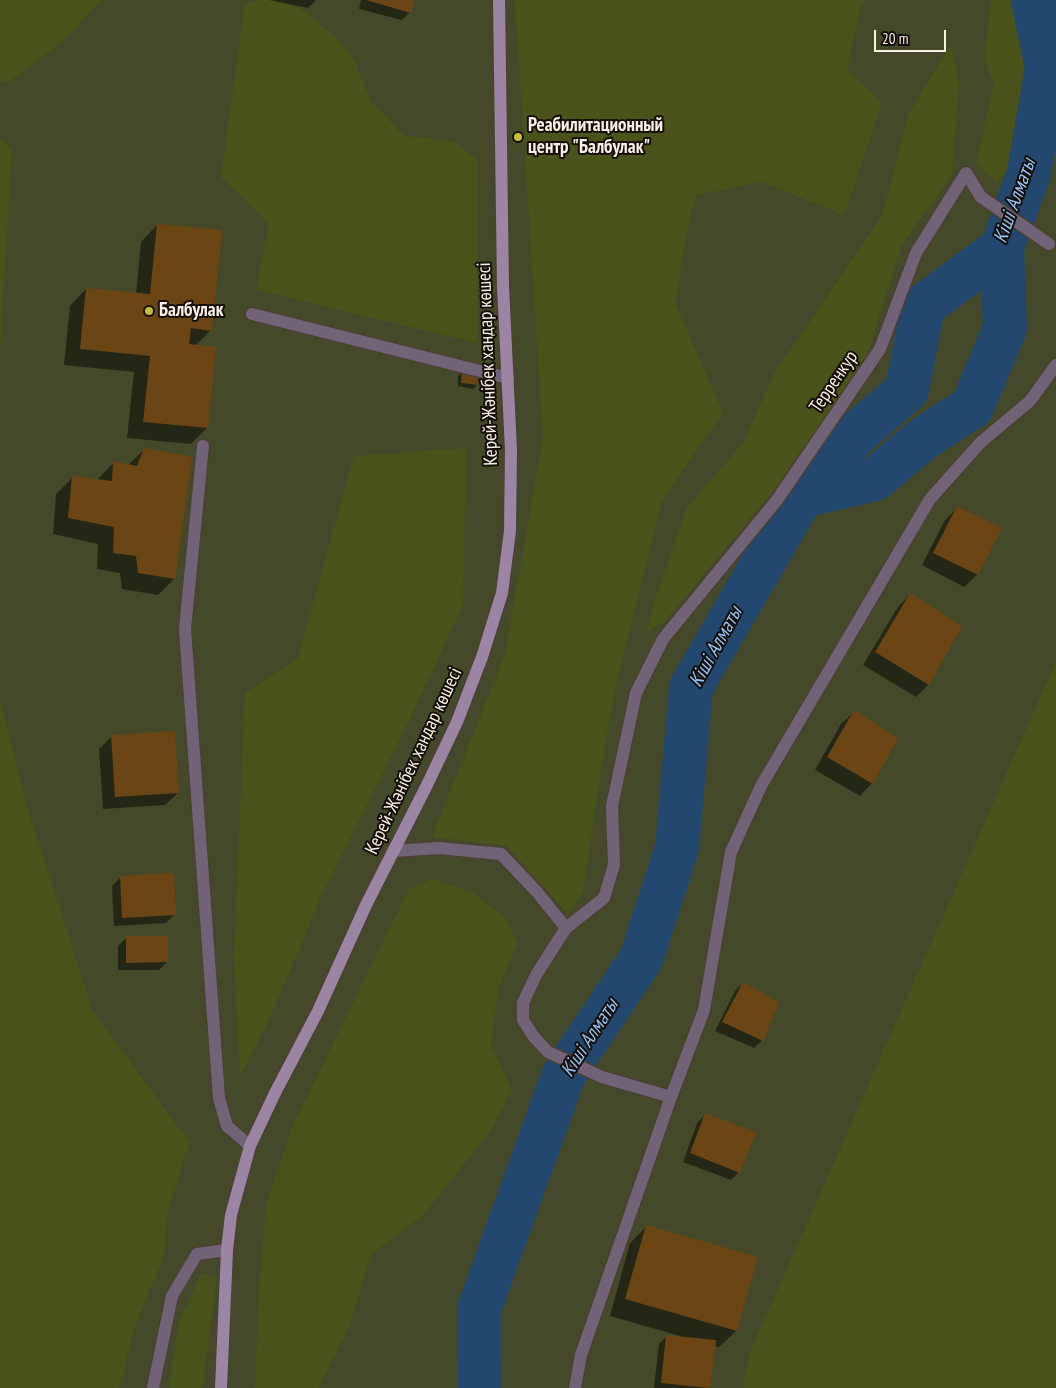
<!DOCTYPE html>
<meta charset="utf-8">
<style>
body{margin:0}
#map{position:relative;width:1056px;height:1388px;overflow:hidden;background:#312415;font-family:"PT Sans Narrow",sans-serif}
canvas{display:block}
.scale{position:absolute;left:874px;top:30px;width:72px;height:22px;box-sizing:border-box;border:2px solid #f8efe5;border-top:0;padding-left:6px;font-size:15px;line-height:18px;white-space:nowrap;color:#f8efe5;-webkit-text-stroke:4px #140e08;paint-order:stroke}
</style>
<div id="map">
<canvas width="1056" height="1388"></canvas>
<div class="scale">20 m</div>
</div>
<script>
const ctx = document.querySelector('canvas').getContext('2d');
ctx.lineJoin = 'round';
function paint(path, color) {
  ctx.fillStyle = color;
  ctx.fill(path, 'evenodd');
}
function toPath(rows) {
  const path = new Path2D();
  for (const r of rows) {
    path.moveTo(r[0], r[1]);
    for (let i = 2; i < r.length; i += 2) path.lineTo(r[i], r[i + 1]);
  }
  return path;
}
function trace(path, color, width, dash) {
  ctx.strokeStyle = color;
  ctx.lineWidth = width;
  ctx.lineCap = dash ? 'butt' : 'round';
  ctx.setLineDash(dash || []);
  ctx.stroke(path);
}
function label(font, color, halo, rows, align = 'center') {
  ctx.font = font + ' "PT Sans Narrow",sans-serif';
  ctx.lineWidth = 4;
  ctx.setLineDash([]);
  ctx.textBaseline = 'middle';
  ctx.strokeStyle = halo;
  ctx.fillStyle = color;
  for (const [text, x, y, turn = 0] of rows) {
    ctx.save();
    ctx.translate(x, y);
    ctx.rotate((+turn || 0) * Math.PI / 180);
    ctx.textAlign = isNaN(turn) ? turn : align;
    if (halo) ctx.strokeText(text, 0, 0);
    ctx.fillText(text, 0, 0);
    ctx.restore();
  }
}
const green = toPath([
 [0,0,1056,0,1056,1388,0,1388]
]);
const forest = toPath([
 [0,0,101,0,64,40,7,83,0,80],
 [261,0,272,0,301,9,335,36,354,61,371,101,404,136,456,142,477,160,477,343,256,290,269,223,221,177,245,4],
 [515,0,864,0,861,5,847,70,882,103,844,215,762,182,696,195,688,225,675,303,723,413,662,500,616,684,605,744,583,891,568,914,507,846,432,837,505,655,543,438],
 [991,0,1015,0,1034,69,1017,161,997,182,976,164,994,84,984,59],
 [951,44,959,84,952,175,901,246,867,356,773,491,664,622,647,632,653,606,687,508,743,443,774,374,882,216,908,115],
 [0,140,12,148,0,352],
 [466,448,463,605,405,729,319,901,270,1018,240,1076,234,956,245,693,298,658,354,456],
 [1056,662,1056,1388,743,1388,750,1352],
 [0,699,27,806,92,1010,189,1142,166,1218,165,1252,135,1326,119,1388,0,1388],
 [433,879,473,893,503,916,518,943,498,988,491,1046,512,1090,491,1130,424,1214,371,1254,350,1325,319,1388,255,1388,258,1307,266,1205,294,1123,409,889],
 [201,1274,217,1277,202,1388,169,1388,179,1322]
]);
const shadow = toPath([
 [269,0,316,0,308,8],
 [361,0,413,0,410,12,402,20,359,9],
 [157,225,211,330,195,346,207,428,191,444,127,438,134,372,64,365,70,306,86,289,136,294,141,242],
 [462,372,476,375,477,385,473,389,458,386,458,376],
 [145,449,190,458,174,579,158,595,122,589,120,573,97,569,98,544,53,534,56,494,73,477,97,480,114,462,128,465],
 [958,507,1000,529,977,575,964,587,922,565,945,520],
 [910,594,928,685,916,697,863,665,898,607],
 [854,712,872,783,860,796,815,770,841,724],
 [112,736,178,793,165,805,103,809,99,749],
 [120,878,175,914,166,923,114,926,112,886],
 [126,938,167,962,159,970,118,970,118,946],
 [743,983,762,1040,754,1048,715,1031,735,991],
 [706,1114,739,1172,731,1180,683,1162,697,1123],
 [647,1226,756,1258,736,1331,719,1347,714,1346,709,1388,654,1388,659,1344,667,1336,680,1337,680,1336,610,1316,630,1243]
]);
const river = toPath([
 [802,496,875,479,924,438,972,407,1005,328,1002,248],
 [480,1388,479,1309,564,1074,641,959,677,848,691,687,802,496,855,435,907,390,923,306,1002,248,1029,173,1047,68,1033,0]
]);
const building = toPath([
 [366,0,414,0,411,13],
 [157,224,222,230,212,331,191,328,189,344,216,347,208,428,143,422,150,356,80,349,86,288,150,294],
 [462,371,478,374,478,385,461,383],
 [144,448,192,457,175,579,138,573,136,556,113,553,114,527,68,518,72,476,112,481,113,461,137,466],
 [957,506,1002,528,978,575,933,553],
 [910,593,962,626,929,685,875,652],
 [854,710,898,738,873,784,827,757],
 [175,731,179,793,115,797,111,735],
 [174,873,176,915,122,918,120,876],
 [126,936,168,936,168,962,126,963],
 [743,982,779,1002,763,1041,722,1022],
 [705,1113,756,1132,740,1173,690,1153],
 [646,1225,758,1257,737,1331,625,1299],
 [666,1335,716,1340,710,1388,661,1383]
]);
const service = toPath([
 [252,314,508,378],
 [203,446,185,629,219,1098,227,1126,250,1146],
 [393,851,439,848,501,854,537,892,566,928],
 [671,1097,602,1077,548,1052,534,1037,523,1020,523,1003,536,975,566,928,604,898,614,865,612,806,636,693,663,639,777,500,880,349,916,253,966,173,981,197],
 [575,1388,581,1355,671,1097,704,1010,731,852,761,786,930,499,981,442,1030,401,1056,365]
]);
const minor = toPath([
 [981,197,1049,244],
 [153,1388,172,1296,197,1254,227,1250]
]);
const secondary = toPath([
 [221,1388,227,1250,231,1215,250,1146,275,1093,318,1011,366,905,427,785,457,722,482,657,502,593,510,531,511,450,503,286,499,0]
]);
const markers = [
 [518,137,5,"#c5bc3d"],
 [149,311,5,"#c5bc3d"]
];
const poiNames = [
 ["Реабилитационный",528,126],
 ["центр \"Балбулак\"",528,148],
 ["Балбулак",159,311]
];
const streetNames = [
 ["Керей-Жәнібек хандар көшесі",488,364,-92],
 ["Терренкур",834,382,-56],
 ["Керей-Жәнібек хандар көшесі",414,761,-65]
];
const waterNames = [
 ["Кіші Алматы",1015,201,-70],
 ["Кіші Алматы",716,647,-61],
 ["Кіші Алматы",590,1038,-57]
];
paint(green, '#444a29');
paint(forest, '#4a5319');
paint(shadow, '#0007');
trace(river, '#224870', 44);
paint(building, '#6b4614');
trace(service, '#4d4032', 15);
trace(minor, '#4d4032', 15);
trace(secondary, '#4d4032', 15);
trace(service, '#716377', 12);
trace(minor, '#716377', 12);
trace(secondary, '#9c84a5', 12);
for (const [x, y, r, color] of markers) {
  const dot = new Path2D();
  dot.arc(x, y, r, 0, 2 * Math.PI);
  ctx.fillStyle = color;
  ctx.fill(dot);
  trace(dot, '#140e08', 2);
}
label('bold 19px', '#f8efe5', '#140e08', poiNames, 'left');
label('19px', '#f8efe5', '#140e08', streetNames);
label('italic 20px', '#95c4f7', '#140e08', waterNames);
</script>
